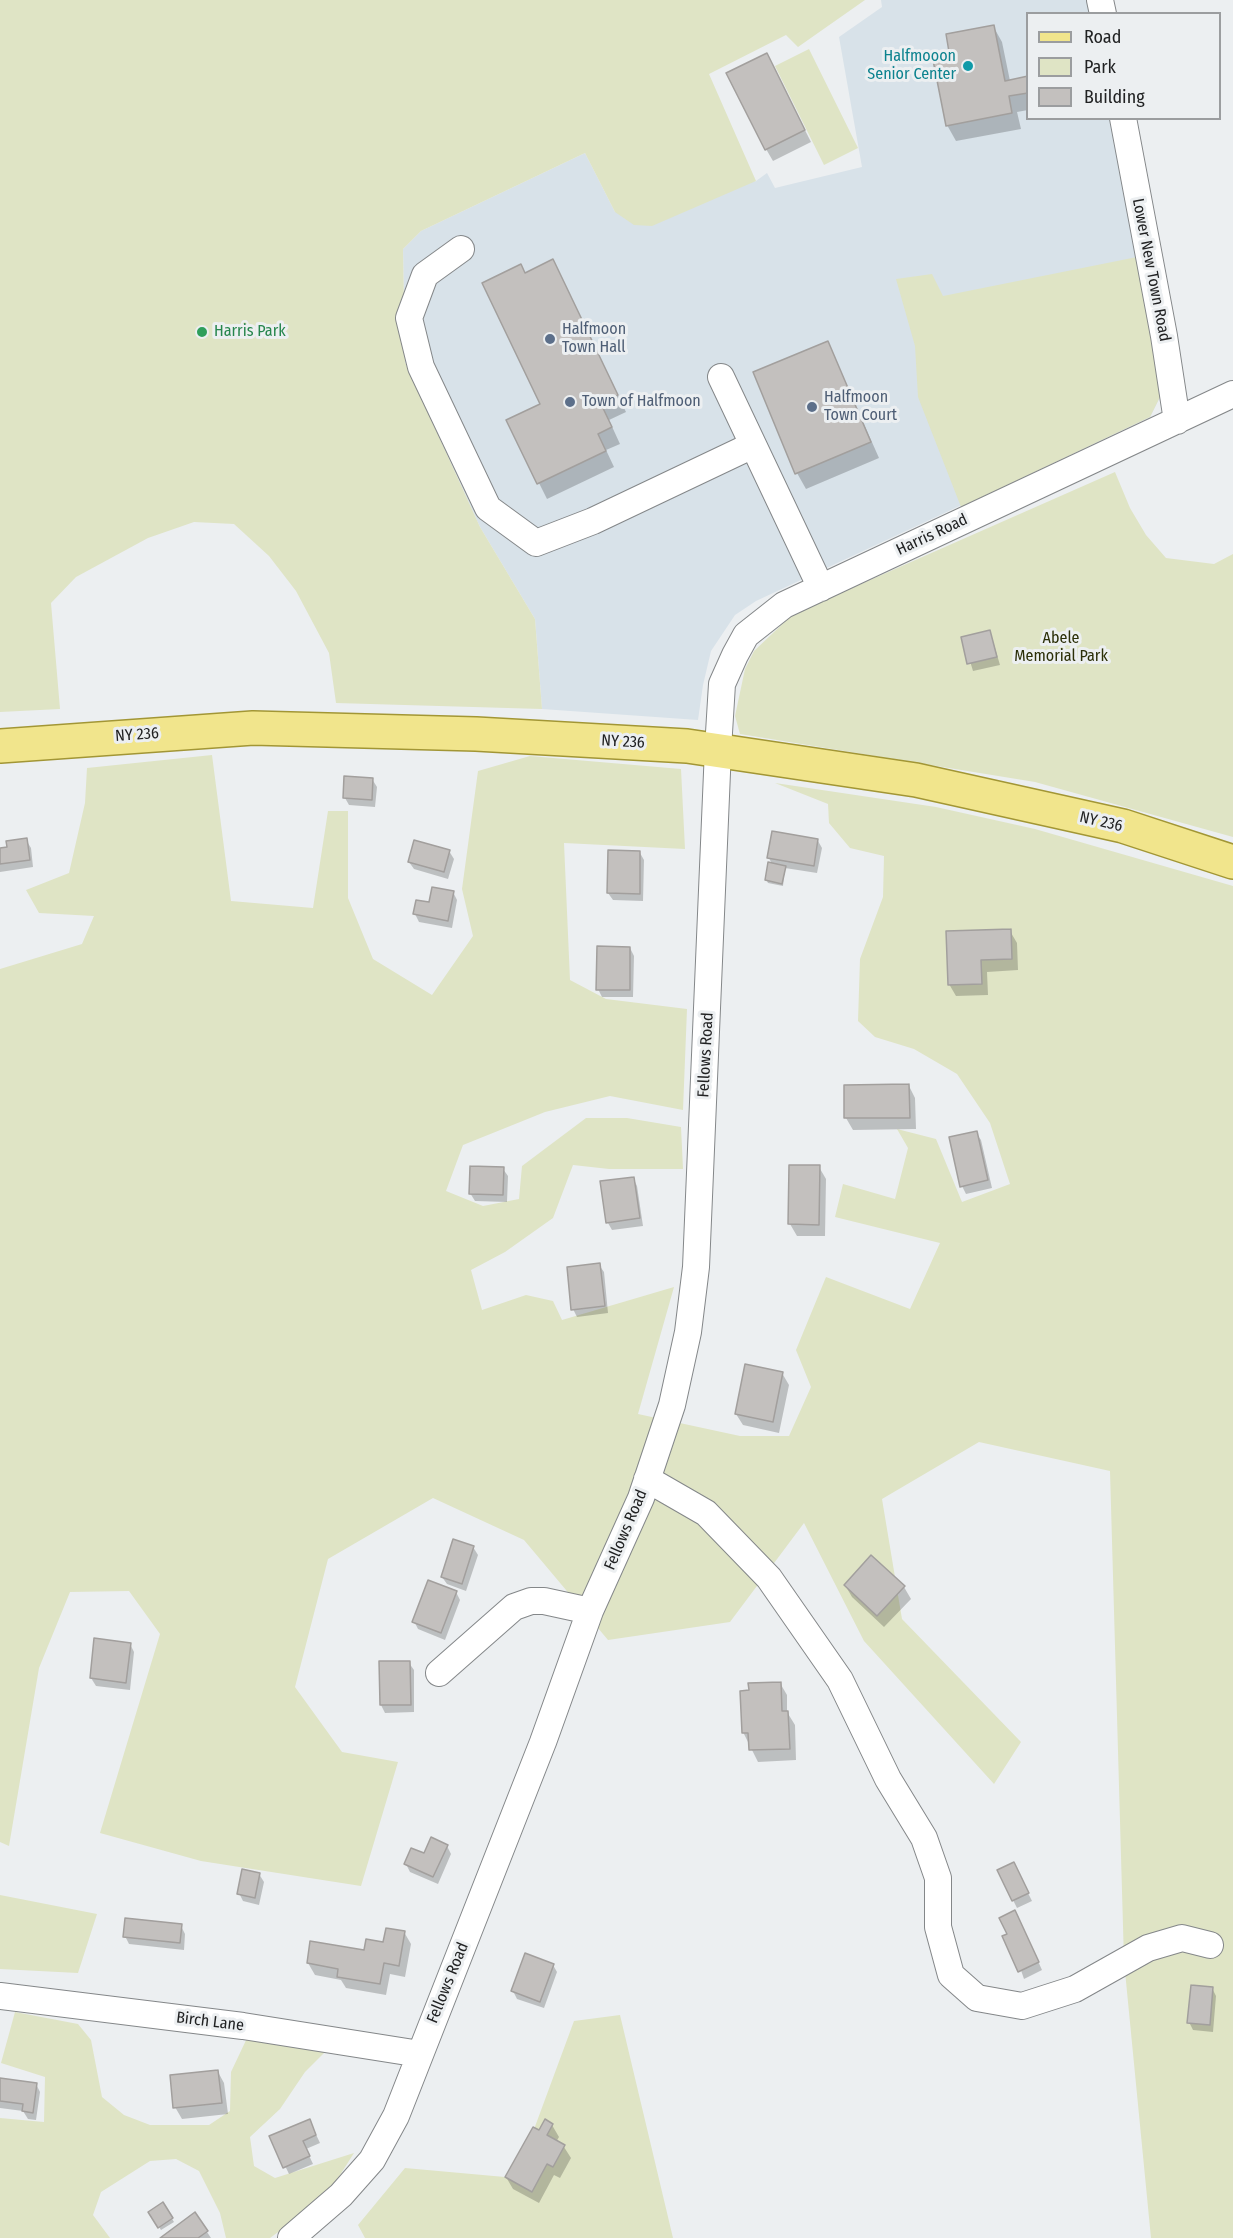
<!DOCTYPE html>
<style>
body{margin:0}
#map{position:relative;width:1233px;height:2238px;overflow:hidden;background:#eceff1;font-family:"Fira Sans Condensed",sans-serif}
canvas{display:block}
.legend{position:absolute;left:1026px;top:12px;width:195px;height:108px;box-sizing:border-box;background:#eceff1;border:2px solid #9b9d9f;margin:0;padding:8px 10px;list-style:none;font-size:18px;color:#212223}
.legend li{display:flex;align-items:center;gap:12px;height:30px}
.legend b{width:30px;border:2px solid #9b9d9f}
</style>
<div id="map">
<canvas width="1233" height="2238"></canvas>
<ul class="legend">
<li><b style="height:8px;background:#f1e58c"></b>Road</li>
<li><b style="height:16px;background:#dfe4c5"></b>Park</li>
<li><b style="height:16px;background:#c3c0be"></b>Building</li>
</ul>
</div>
<script>
const ctx = document.querySelector('canvas').getContext('2d');
ctx.lineJoin = 'round';
function paint(path, color) {
  ctx.fillStyle = color;
  ctx.fill(path, 'evenodd');
}
function toPath(rows) {
  const path = new Path2D();
  for (const r of rows) {
    path.moveTo(r[0], r[1]);
    for (let i = 2; i < r.length; i += 2) path.lineTo(r[i], r[i + 1]);
  }
  return path;
}
function trace(path, color, width, dash) {
  ctx.strokeStyle = color;
  ctx.lineWidth = width;
  ctx.lineCap = dash ? 'butt' : 'round';
  ctx.setLineDash(dash || []);
  ctx.stroke(path);
}
function label(font, color, halo, rows, align = 'center') {
  ctx.font = font + ' "Fira Sans Condensed",sans-serif';
  ctx.lineWidth = 6;
  ctx.setLineDash([]);
  ctx.textBaseline = 'middle';
  ctx.strokeStyle = halo;
  ctx.fillStyle = color;
  for (const [text, x, y, turn = 0] of rows) {
    ctx.save();
    ctx.translate(x, y);
    ctx.rotate((+turn || 0) * Math.PI / 180);
    ctx.textAlign = isNaN(turn) ? turn : align;
    if (halo) ctx.strokeText(text, 0, 0);
    ctx.fillText(text, 0, 0);
    ctx.restore();
  }
}
const built = toPath([
 [881,0,1088,0,1090,13,1028,14,1028,118,1111,119,1159,369,1160,397,1150,417,756,601,735,615,711,651,703,685,698,720,542,709,535,619,480,527,405,362,403,249,421,231,585,153,615,212,756,181,767,173,775,188,862,167,839,37,882,7]
]);
const green = toPath([
 [0,0,865,0,798,47,786,35,709,74,756,181,652,226,634,225,615,212,585,153,421,231,403,249,405,362,480,527,535,619,542,709,336,703,329,653,296,591,269,556,234,524,194,522,148,538,76,577,51,603,60,709,0,712],
 [809,49,858,148,824,165,775,66],
 [1137,257,1159,369,1160,397,1150,417,961,507,918,397,915,346,896,279,932,274,943,296],
 [1115,472,1130,508,1146,535,1166,558,1214,564,1233,554,1233,837,1035,782,740,734,735,716,745,669,754,651,793,614],
 [212,755,231,901,313,908,328,811,348,811,348,898,373,959,432,995,473,936,462,889,478,771,530,756,681,769,685,849,564,843,570,980,606,999,687,1009,683,1110,610,1096,545,1112,463,1145,446,1191,483,1206,519,1199,522,1166,586,1118,627,1118,681,1127,683,1169,609,1169,573,1165,553,1218,505,1252,471,1270,482,1310,526,1295,553,1301,562,1320,674,1287,638,1414,740,1436,789,1436,811,1387,796,1350,826,1277,910,1309,940,1243,835,1217,843,1184,895,1199,908,1148,897,1129,936,1139,962,1202,1010,1184,990,1123,957,1074,914,1049,875,1037,858,1021,860,959,883,897,884,856,850,848,829,823,828,804,775,783,936,807,1035,829,1233,886,1233,2238,1151,2238,1124,1961,1110,1471,979,1442,882,1499,902,1619,1021,1742,994,1784,864,1641,804,1523,730,1622,608,1640,524,1540,433,1498,328,1559,295,1687,342,1752,398,1762,361,1886,201,1861,100,1833,160,1634,129,1591,70,1592,39,1668,9,1846,0,1842,0,969,82,944,94,916,39,913,26,890,69,873,85,803,87,768],
 [0,1895,97,1914,78,1973,0,1969],
 [15,2012,78,2024,91,2040,102,2097,124,2115,150,2125,209,2125,230,2111,231,2072,248,2036,328,2049,305,2072,280,2109,250,2137,254,2166,275,2178,354,2153,326,2197,270,2238,226,2238,220,2213,199,2171,176,2159,150,2161,101,2192,93,2215,110,2238,0,2238,0,2118,44,2122,45,2077,1,2063],
 [620,2015,673,2238,365,2238,358,2225,405,2168,516,2178,574,2021]
]);
const shadow = toPath([
 [993,26,1002,42,1010,81,1028,78,1028,110,1017,112,1021,129,956,141,947,125,951,53],
 [773,67,811,142,773,161,766,149],
 [553,261,626,412,609,420,620,444,606,450,614,467,547,499,508,421,542,405],
 [828,343,879,458,806,489,797,473],
 [990,631,1000,665,973,671,963,638],
 [372,779,377,787,375,807,349,805,345,798],
 [26,840,31,848,33,867,0,872,0,849],
 [818,841,822,848,817,873,785,868,783,886,768,883,766,879,772,864,769,858],
 [449,851,454,859,448,879,414,869,409,862],
 [640,853,644,860,643,901,613,900,608,893],
 [453,892,457,900,452,928,419,922,415,914],
 [1010,931,1017,943,1018,970,987,972,988,995,956,996,949,984],
 [630,948,634,956,633,997,602,997,598,989],
 [909,1086,915,1098,916,1129,853,1130,846,1118],
 [976,1133,981,1140,992,1188,966,1194,962,1186],
 [819,1167,826,1179,825,1236,797,1236,790,1224],
 [503,1169,508,1176,507,1202,475,1201,470,1193],
 [633,1178,637,1186,643,1226,612,1230,608,1223],
 [599,1265,604,1272,608,1313,577,1317,573,1309],
 [782,1373,789,1385,779,1433,743,1425,736,1414],
 [473,1547,478,1555,466,1591,447,1584,442,1577],
 [845,1585,904,1587,911,1599,884,1627,852,1597],
 [456,1592,460,1600,445,1640,418,1629,414,1621],
 [95,1640,130,1644,134,1652,130,1690,96,1686,91,1678],
 [381,1663,409,1663,414,1670,414,1712,385,1713,381,1705],
 [780,1683,787,1695,787,1712,795,1725,796,1760,758,1762,743,1732,750,1692],
 [447,1846,451,1854,438,1884,410,1872,406,1864],
 [1017,1871,1032,1901,1017,1908,1013,1900],
 [259,1874,264,1882,259,1905,243,1901,239,1893],
 [1019,1919,1042,1970,1024,1979,1009,1935],
 [181,1926,185,1934,184,1950,129,1944,125,1936],
 [404,1932,411,1944,405,1977,390,1974,386,1995,346,1988,341,1980,315,1975,308,1963,365,1952],
 [553,1965,557,1972,544,2008,517,1999,513,1991],
 [1212,1988,1216,1996,1213,2032,1193,2030,1189,2022],
 [218,2072,224,2083,228,2114,182,2119,175,2107],
 [0,2080,36,2084,40,2092,36,2120,28,2119,23,2111,0,2108],
 [552,2125,559,2137,556,2142,564,2147,571,2158,560,2178,554,2175,539,2203,513,2189,506,2177,539,2132],
 [313,2128,320,2143,306,2149,313,2164,289,2174,271,2137],
 [163,2204,174,2222,161,2230,150,2212],
 [207,2232,211,2238,161,2238]
]);
const building = toPath([
 [994,25,1005,81,1028,76,1028,93,1009,96,1012,113,946,126,932,55,949,52,946,34,994,25],
 [767,53,805,130,765,150,726,73,767,53],
 [553,259,618,395,601,404,612,427,598,434,606,451,537,484,506,420,540,404,482,283,521,264,525,273,553,259],
 [828,341,871,442,795,474,753,372,828,341],
 [990,630,997,657,967,664,961,637,990,630],
 [344,776,373,778,372,800,343,798,344,776],
 [772,831,818,839,814,866,767,858,772,831],
 [27,838,30,860,0,864,0,848,7,847,6,841,27,838],
 [414,840,450,850,444,872,408,862,414,840],
 [608,850,640,851,640,894,607,893,608,850],
 [768,862,786,866,782,884,765,880,768,862],
 [432,887,454,891,448,921,413,914,416,900,429,902,432,887],
 [1011,929,1012,959,981,960,982,984,948,985,946,931,1011,929],
 [597,946,630,947,630,990,596,990,597,946],
 [909,1084,910,1118,844,1118,844,1085,909,1084],
 [977,1131,988,1180,960,1187,949,1137,977,1131],
 [789,1165,820,1165,819,1225,788,1224,789,1165],
 [470,1166,504,1167,503,1195,469,1194,470,1166],
 [634,1177,640,1218,606,1223,600,1181,634,1177],
 [600,1263,605,1306,571,1310,567,1267,600,1263],
 [745,1364,783,1372,773,1422,735,1414,745,1364],
 [453,1539,474,1546,462,1584,441,1577,453,1539],
 [871,1555,905,1586,877,1616,844,1585,871,1555],
 [428,1580,457,1591,441,1633,412,1622,428,1580],
 [94,1638,131,1643,126,1683,90,1678,94,1638],
 [379,1661,410,1661,411,1705,380,1705,379,1661],
 [781,1682,782,1711,788,1711,790,1749,749,1750,748,1733,742,1733,740,1691,749,1690,748,1683,781,1682],
 [431,1837,448,1845,433,1877,404,1864,411,1848,424,1853,431,1837],
 [1014,1862,1029,1893,1012,1901,997,1870,1014,1862],
 [242,1869,260,1873,255,1898,237,1894,242,1869],
 [1015,1910,1039,1962,1018,1972,1002,1936,1007,1934,999,1918,1015,1910],
 [125,1918,182,1924,180,1943,123,1937,125,1918],
 [386,1928,405,1931,399,1966,384,1963,380,1984,337,1977,338,1969,307,1963,310,1941,364,1950,366,1939,383,1942,386,1928],
 [525,1953,554,1964,540,2002,511,1991,525,1953],
 [1191,1985,1213,1987,1210,2025,1187,2023,1191,1985],
 [218,2070,222,2103,173,2108,170,2075,218,2070],
 [0,2078,37,2083,33,2113,22,2111,23,2104,0,2101,0,2078],
 [310,2119,316,2135,303,2141,310,2156,283,2168,269,2136,310,2119],
 [545,2119,553,2124,547,2135,565,2145,553,2167,547,2164,532,2192,505,2177,533,2127,539,2130,545,2119],
 [163,2202,173,2218,158,2228,148,2212,163,2202],
 [195,2212,208,2231,198,2238,160,2238,195,2212]
]);
const minor = toPath([
 [1100,0,1103,14],
 [1123,118,1164,336,1177,421],
 [461,249,425,275,409,318,421,367,488,508,536,543,593,521,753,445],
 [721,377,821,588],
 [647,1479,706,1513,769,1578,840,1680,888,1779,924,1838,938,1878,938,1927,951,1975,977,1998,1022,2006,1075,1989,1148,1948,1182,1938,1210,1945],
 [439,1673,514,1607,531,1601,544,1601,590,1611],
 [0,1996,243,2026,420,2054],
 [291,2238,341,2195,372,2160,396,2116,543,1742,590,1611,641,1498,672,1405,688,1332,696,1267,718,749,722,684,735,655,746,635,784,605,1233,394]
]);
const major = toPath([
 [0,746,253,728,476,734,687,746,916,780,1123,826,1233,862]
]);
const markers = [
 [968,66,6,"#0f9aa8"],
 [202,332,6,"#2e9e5b"],
 [550,339,6,"#5c6f8a"],
 [570,402,6,"#5c6f8a"],
 [812,407,6,"#5c6f8a"]
];
const cultureNames = [
 ["Halfmooon",956,57],
 ["Senior Center",956,75]
];
const streetNames = [
 ["Lower New Town Road",1151,270,79],
 ["Harris Road",932,535,-25],
 ["NY 236",137,735,-4],
 ["NY 236",623,742,3],
 ["NY 236",1101,822,13],
 ["Fellows Road",706,1055,-87],
 ["Fellows Road",626,1530,-67],
 ["Fellows Road",448,1983,-68],
 ["Birch Lane",210,2022,7]
];
const serviceNames = [
 ["Halfmoon",562,330],
 ["Town Hall",562,348],
 ["Halfmoon",824,398],
 ["Town Court",824,416],
 ["Town of Halfmoon",582,402]
];
const leisureNames = [
 ["Harris Park",214,332]
];
const parkNames = [
 ["Abele",1061,639],
 ["Memorial Park",1061,657]
];
paint(built, '#d8e2e9');
paint(green, '#dfe4c5');
paint(shadow, '#0003');
paint(building, '#c3c0be');
trace(building, '#a29f9d', 1.5);
trace(minor, '#848789', 28);
trace(major, '#a29635', 36);
trace(minor, '#fff', 26);
trace(major, '#f1e58c', 33);
for (const [x, y, r, color] of markers) {
  const dot = new Path2D();
  dot.arc(x, y, r, 0, 2 * Math.PI);
  ctx.fillStyle = color;
  ctx.fill(dot);
  trace(dot, '#eceff1', 2);
}
label('16px', '#0d838f', '#eceff1', cultureNames, 'right');
label('16px', '#212223', '#eceff1', streetNames);
label('16px', '#4e5e75', '#eceff1', serviceNames, 'left');
label('16px', '#27864d', '#eceff1', leisureNames, 'left');
label('16px', '#2b2f08', '#eceff1', parkNames);
</script>
